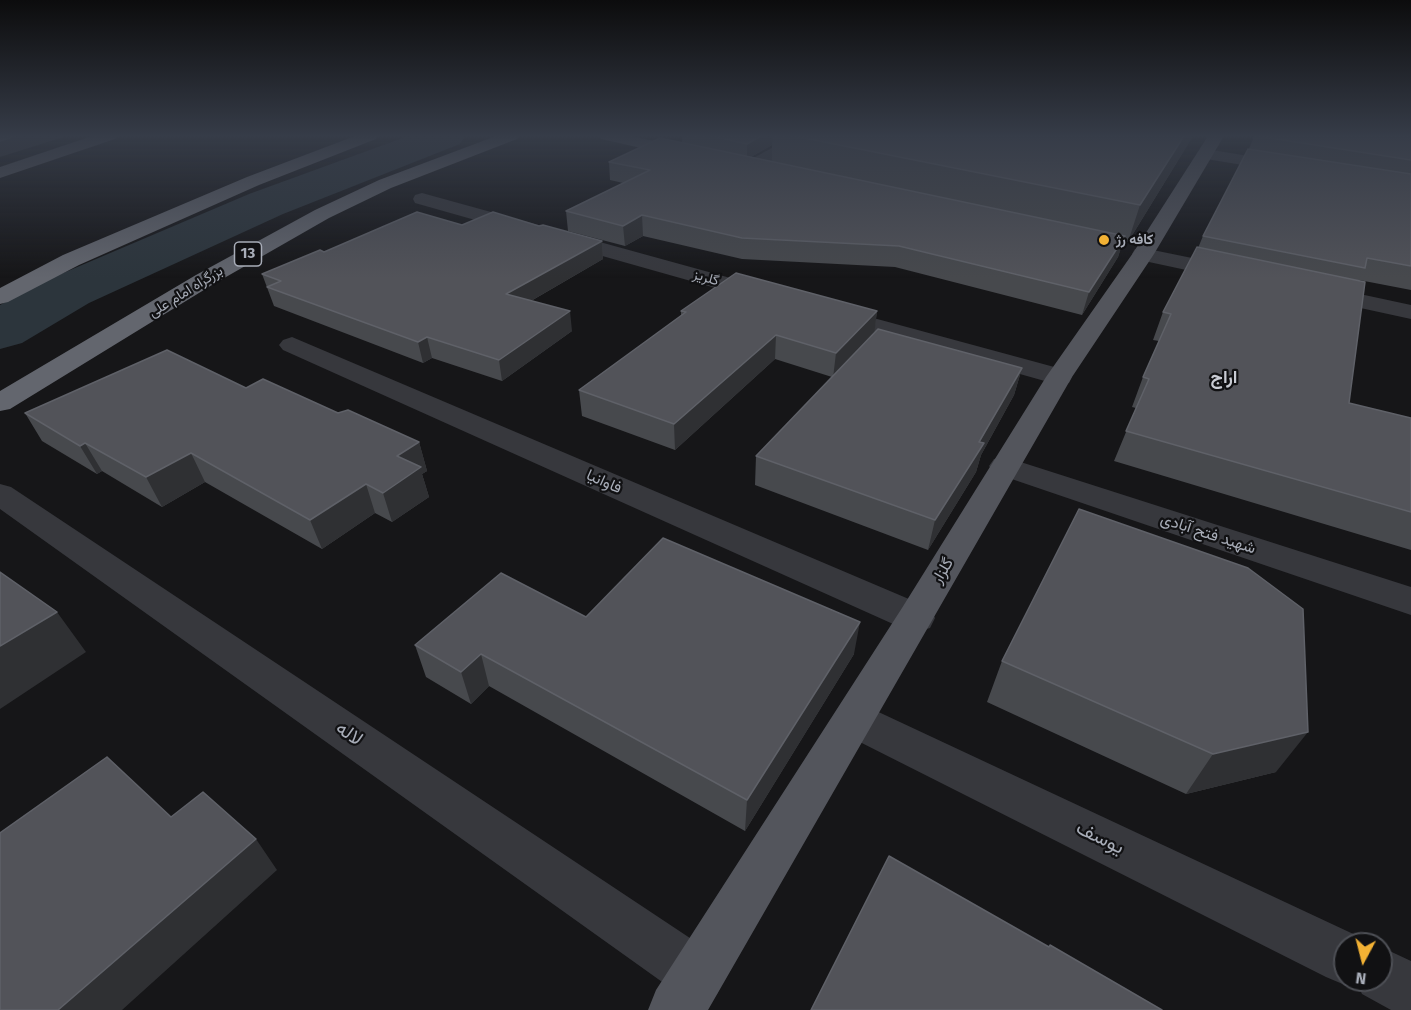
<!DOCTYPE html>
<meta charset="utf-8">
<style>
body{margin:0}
#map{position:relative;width:1411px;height:1010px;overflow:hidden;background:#161618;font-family:"Fira Sans",sans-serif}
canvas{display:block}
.north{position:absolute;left:1333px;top:932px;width:60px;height:60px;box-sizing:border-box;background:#111113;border:2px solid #4d4f55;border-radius:50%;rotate:187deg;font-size:16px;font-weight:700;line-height:24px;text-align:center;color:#a8adb8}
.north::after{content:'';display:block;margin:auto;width:21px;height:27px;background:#f2b134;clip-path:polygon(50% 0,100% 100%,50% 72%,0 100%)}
</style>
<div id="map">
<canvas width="1411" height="1010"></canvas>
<div class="north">N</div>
</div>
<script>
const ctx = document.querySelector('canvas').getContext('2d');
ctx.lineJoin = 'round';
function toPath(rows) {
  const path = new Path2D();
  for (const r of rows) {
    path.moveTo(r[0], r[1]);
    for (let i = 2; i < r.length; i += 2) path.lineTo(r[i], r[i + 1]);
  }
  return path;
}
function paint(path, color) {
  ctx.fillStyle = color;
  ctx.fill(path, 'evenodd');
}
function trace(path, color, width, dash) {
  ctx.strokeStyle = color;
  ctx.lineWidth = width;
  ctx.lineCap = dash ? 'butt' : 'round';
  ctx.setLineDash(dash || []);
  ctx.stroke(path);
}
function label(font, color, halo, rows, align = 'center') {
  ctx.font = font + ' "Fira Sans",Vazirmatn,sans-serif';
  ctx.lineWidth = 4.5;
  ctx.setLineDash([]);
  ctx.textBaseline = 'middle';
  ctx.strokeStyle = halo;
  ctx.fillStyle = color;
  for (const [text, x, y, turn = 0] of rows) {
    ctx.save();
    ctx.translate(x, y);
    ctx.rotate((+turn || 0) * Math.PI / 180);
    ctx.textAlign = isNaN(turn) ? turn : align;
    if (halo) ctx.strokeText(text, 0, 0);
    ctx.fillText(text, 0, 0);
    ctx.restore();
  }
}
const river = toPath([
 [408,136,465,136,460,144,283,214,89,303,22,343,0,349,0,305,49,279,249,194,408,136]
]);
const minor = toPath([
 [794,136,814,136,756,171,744,171,741,167,744,163,794,136],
 [1206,149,1285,162,1291,163,1294,167,1291,171,1285,172,1200,158,1198,154,1206,149],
 [422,193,774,290,778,295,774,300,766,302,758,300,415,203,413,199,415,195,422,193],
 [1143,248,1241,268,1244,273,1241,278,1233,280,1135,259,1132,254,1135,249,1143,248],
 [1318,285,1411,305,1411,319,1310,297,1306,292,1310,287,1318,285],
 [833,307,1069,371,1072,377,1069,383,1059,385,824,319,821,314,824,309,833,307],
 [292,337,930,608,935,618,930,628,916,632,902,628,283,350,279,345,283,340,292,337],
 [1005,457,1411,587,1411,615,994,473,989,466,994,459,1005,457],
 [0,484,11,487,717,956,726,975,717,994,698,1003,679,994,0,509,0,484],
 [855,701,1364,939,1366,944,1345,944,1345,980,1381,980,1381,947,1411,961,1411,1010,1391,1010,1362,994,1356,981,1345,985,1326,977,840,732,833,719,840,706,855,701]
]);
const major = toPath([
 [92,136,117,136,115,139,0,178,0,167,92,136],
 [599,136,631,136,696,150,698,154,690,159,601,139,599,136],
 [1208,136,1224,136,1154,254,1072,377,708,1010,648,1010,656,990,902,608,1046,377,1133,253,1208,136]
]);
const highway = toPath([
 [355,136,378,136,376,139,259,185,79,265,8,302,0,304,0,288,63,255,247,177,355,136],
 [496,136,519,136,517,139,391,188,329,218,212,285,10,409,0,411,0,391,196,275,315,210,379,180,496,136]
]);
const wall = toPath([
 [682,136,1193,136,1128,242,1123,241,1118,257,1082,315,895,267,742,259,643,236,625,246,568,231,566,211,623,183,610,180,609,162,682,142],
 [772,145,772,161,751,157],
 [1254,136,1411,136,1411,290,1359,280,1349,403,1411,418,1411,550,1114,461,1136,408,1132,407,1143,377,1159,341,1153,340,1163,312,1198,248,1203,236,1249,149],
 [462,225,539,226,602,241,603,259,531,301,572,331,502,381,432,358,423,363,274,306,262,274,324,252],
 [681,311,877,311,874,333,1022,368,1014,395,981,455,976,472,928,550,755,485,756,456,832,377,775,359,675,450,582,416,579,390,681,316],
 [246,388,419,442,427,471,422,474,429,497,392,522,375,513,322,549,205,482,162,507,102,471,97,474,42,441,25,413],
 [586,617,854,654,745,831,489,686,471,704,426,677,415,645],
 [1002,661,1276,772,1186,794,987,702]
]);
const shadedWall = toPath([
 [15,136,67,136,0,157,0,141],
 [761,136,773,136,772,145,747,159,747,144],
 [1184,136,1193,136,1128,242,1140,205],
 [642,215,643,236,625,246,623,226],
 [1125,236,1118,257,1082,315,1089,292],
 [602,241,603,259,510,313,506,294],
 [570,311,572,331,502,381,499,360],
 [877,311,874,336,833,378,836,353],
 [776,335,775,359,675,450,674,424],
 [427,337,432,358,423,363,418,342],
 [1022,368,1014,395,981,455,976,472,928,550,935,520],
 [419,442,427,471,422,474,429,497,392,522,383,493,397,456],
 [85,443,102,471,97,474,80,446],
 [191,453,205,482,162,507,146,477],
 [366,484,375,513,322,549,310,520],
 [57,612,86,652,0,709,0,646],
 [860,622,854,654,745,831,747,800],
 [481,654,489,686,471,704,461,672],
 [1308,732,1276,772,1186,794,1213,754],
 [256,839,277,870,122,1010,58,1010]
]);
const building = toPath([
 [0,136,15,136,0,141,0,136],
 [712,136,761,136,747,144,712,136],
 [794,136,1184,136,1140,205,794,136],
 [1257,136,1411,136,1411,160,1257,136],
 [660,138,1125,236,1089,292,899,246,742,238,642,215,623,226,566,211,650,170,609,162,660,138],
 [1248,149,1411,174,1411,266,1367,258,1365,268,1203,236,1248,149],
 [417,212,462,225,493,212,539,226,543,225,602,241,506,294,570,311,499,360,427,337,418,342,267,287,281,281,262,274,320,250,324,252,417,212],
 [1197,247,1365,282,1349,403,1411,418,1411,512,1126,431,1149,379,1143,377,1171,314,1163,312,1197,247],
 [736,273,877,311,836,353,776,335,674,424,579,390,686,312,681,311,736,273],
 [878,329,1022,368,979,442,984,443,935,520,756,456,878,329],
 [167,350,246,388,263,379,338,413,348,410,419,442,397,456,421,467,383,493,366,484,310,520,191,453,146,477,85,443,80,446,25,413,167,350],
 [1079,509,1248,568,1303,609,1308,732,1213,754,1002,661,1079,509],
 [663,538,860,622,747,800,481,654,461,672,415,645,501,573,586,617,663,538],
 [0,572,57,612,0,646,0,572],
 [107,757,171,817,203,792,256,839,58,1010,0,1010,0,833,107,757],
 [889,856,1049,947,1050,945,1162,1010,811,1010,889,856]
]);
const markers = [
 [1104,240,6,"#f2b134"]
];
const farPoinames = [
 ["کافه رژ",1116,240]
];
const farStreetnames = [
 ["گلریز",706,278,16],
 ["بزرگراه امام علی",186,292,-32]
];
const shields = [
 [248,254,27]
];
const shieldNames = [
 ["13",248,254]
];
const streetNames = [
 ["فاوانیا",604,482,24],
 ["شهید فتح آبادی",1208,534,18],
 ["گلزار",943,571,-59]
];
const neighbourhoodNames = [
 ["اراج",1224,378]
];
const nearStreetnames = [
 ["لاله",349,734,35],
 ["یوسف",1100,838,26]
];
paint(river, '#2c353c');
paint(minor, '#37383d');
paint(major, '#53555c');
paint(highway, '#63666e');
paint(wall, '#47494d');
paint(shadedWall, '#2f3033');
paint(building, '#525359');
trace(building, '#5f6168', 1.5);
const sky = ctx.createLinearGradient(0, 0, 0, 278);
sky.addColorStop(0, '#0c0c0d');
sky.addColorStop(0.49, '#363c48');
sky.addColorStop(1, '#363c4800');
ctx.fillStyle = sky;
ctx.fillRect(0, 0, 1411, 278);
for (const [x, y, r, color] of markers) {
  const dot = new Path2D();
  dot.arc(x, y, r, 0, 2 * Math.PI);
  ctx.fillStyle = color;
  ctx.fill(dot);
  trace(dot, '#111113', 2);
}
label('bold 14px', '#a8adb8', '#111113', farPoinames, 'left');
label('14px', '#a8adb8', '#111113', farStreetnames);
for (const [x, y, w] of shields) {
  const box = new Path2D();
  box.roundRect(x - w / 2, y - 12, w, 24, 4.5);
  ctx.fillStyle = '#111113';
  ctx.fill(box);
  trace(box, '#a8adb8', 1.5);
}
label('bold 15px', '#a8adb8', null, shieldNames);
label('16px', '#a8adb8', '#111113', streetNames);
label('bold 18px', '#c9ccd4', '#111113', neighbourhoodNames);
label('20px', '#a8adb8', '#111113', nearStreetnames);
</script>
